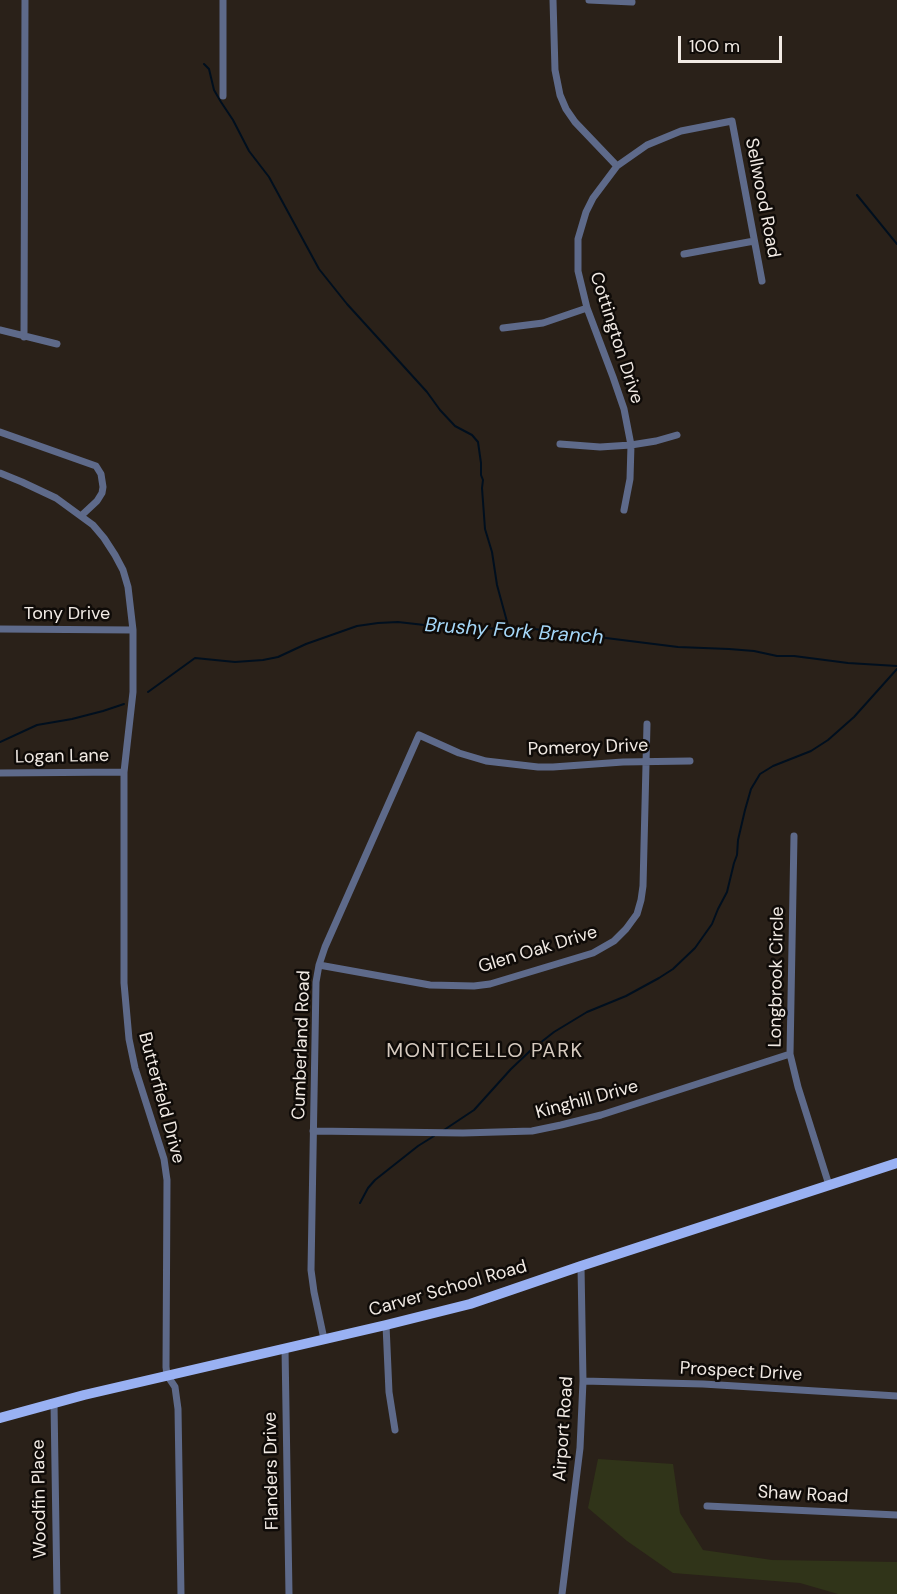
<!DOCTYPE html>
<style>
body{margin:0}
#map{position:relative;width:897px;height:1594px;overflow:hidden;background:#2a2119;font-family:"DM Sans",sans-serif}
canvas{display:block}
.scale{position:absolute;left:678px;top:36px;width:104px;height:27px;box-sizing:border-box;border:3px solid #f1eae4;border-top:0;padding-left:8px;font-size:18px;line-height:21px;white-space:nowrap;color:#f1eae4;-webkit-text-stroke:4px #0f0b08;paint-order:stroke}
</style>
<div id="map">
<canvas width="897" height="1594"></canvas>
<div class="scale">100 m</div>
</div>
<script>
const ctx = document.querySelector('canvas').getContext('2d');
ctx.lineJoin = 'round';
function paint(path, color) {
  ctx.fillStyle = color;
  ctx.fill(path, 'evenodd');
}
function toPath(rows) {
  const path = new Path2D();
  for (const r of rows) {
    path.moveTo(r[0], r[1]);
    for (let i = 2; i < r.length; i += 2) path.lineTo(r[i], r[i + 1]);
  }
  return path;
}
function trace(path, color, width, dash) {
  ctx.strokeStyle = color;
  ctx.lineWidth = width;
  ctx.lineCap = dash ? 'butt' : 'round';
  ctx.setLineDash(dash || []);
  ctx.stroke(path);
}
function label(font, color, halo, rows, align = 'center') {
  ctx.font = font + ' "DM Sans",sans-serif';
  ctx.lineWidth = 5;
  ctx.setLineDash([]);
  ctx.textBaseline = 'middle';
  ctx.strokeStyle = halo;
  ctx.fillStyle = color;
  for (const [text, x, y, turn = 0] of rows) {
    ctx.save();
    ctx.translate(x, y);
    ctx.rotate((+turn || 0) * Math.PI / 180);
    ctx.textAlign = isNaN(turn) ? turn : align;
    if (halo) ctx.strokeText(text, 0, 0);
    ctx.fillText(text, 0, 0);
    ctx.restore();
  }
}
const green = toPath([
 [598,1459,673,1464,680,1513,703,1550,772,1560,897,1562,897,1594,838,1594,800,1583,673,1573,627,1541,588,1508]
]);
const stream = toPath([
 [204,64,209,69,214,90,221,102,233,120,249,151,269,177,319,269,347,304,427,392,440,410,455,426,472,435,478,442,481,463,481,475,483,480,482,488,485,529,492,552,497,585,509,629],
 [857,195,897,244],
 [148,692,195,658,235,662,263,660,278,657,306,644,357,626,378,623,398,622,451,628,534,629,678,647,729,649,754,651,777,656,794,656,848,663,897,666],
 [0,742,37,725,72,719,103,711,124,704],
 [444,1130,474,1110,511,1069,531,1050,554,1032,587,1012,626,996,659,978,673,969,695,948,712,924,718,909,727,892,734,863,737,855,738,840,745,810,751,789,760,774,773,766,811,751,828,740,854,717,897,669],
 [360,1203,368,1188,375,1180,418,1146,434,1136]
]);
const minor = toPath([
 [553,0,555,70,560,95,566,109,575,122,617,166],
 [589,0,632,2],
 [223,96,223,0],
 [684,254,754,241],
 [503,328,543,323,587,308],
 [0,330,57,344],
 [24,337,25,0],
 [0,432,96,466,101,474,103,487,102,493,97,501,82,515],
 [560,444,600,447,631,445,656,441,677,435],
 [0,473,22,482,56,498,93,525,104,538,115,555,123,570,128,587,133,630,133,692,124,772,124,983,129,1039,135,1068,164,1159,167,1180,166,1367,167,1375,175,1387,178,1409,181,1594],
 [624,510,630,479,631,445,624,409,613,377,587,308,578,271,578,239,586,212,593,198,617,166,647,145,681,131,732,121,762,281],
 [0,629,133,630],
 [0,773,124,772],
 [794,836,790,1054,798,1087,829,1185],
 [319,965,430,985,474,986,490,984,593,953,614,941,626,929,637,914,641,900,643,886,647,724],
 [313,1131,463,1133,532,1131,561,1125,601,1115,790,1054],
 [386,1325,389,1392,395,1430],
 [324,1339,314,1292,311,1270,316,982,319,965,325,947,419,735,459,753,486,761,538,767,553,767,623,762,690,761],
 [285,1348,289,1594],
 [583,1381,703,1384,897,1396],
 [54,1403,57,1594],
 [707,1506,897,1515],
 [562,1594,580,1448,583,1381,581,1266]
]);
const primary = toPath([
 [0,1418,84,1395,386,1325,470,1304,581,1266,897,1163]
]);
const streetNames = [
 ["Sellwood Road",762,198,79],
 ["Cottington Drive",616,338,72],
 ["Tony Drive",67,614],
 ["Pomeroy Drive",588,748,-2],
 ["Logan Lane",62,757,-1],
 ["Glen Oak Drive",538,950,-17],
 ["Longbrook Circle",777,977,-89],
 ["Cumberland Road",302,1045,-88],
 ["Butterfield Drive",161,1098,75],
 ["Kinghill Drive",587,1100,-15],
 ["Carver School Road",448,1289,-16],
 ["Prospect Drive",741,1372,3],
 ["Airport Road",564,1429,-86],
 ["Flanders Drive",272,1471,-91],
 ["Shaw Road",803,1495,3],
 ["Woodfin Place",40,1499,-91]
];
const waterNames = [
 ["Brushy Fork Branch",514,632,4]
];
const neighbourhoodNames = [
 ["MONTICELLO PARK",485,1052]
];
paint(green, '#303419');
trace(stream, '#000f1e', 2);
trace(minor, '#5e6a8a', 7);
trace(primary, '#99b1f3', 10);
label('18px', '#f1eae4', '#0f0b08', streetNames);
label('italic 20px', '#a5d7f8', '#0f0b08', waterNames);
ctx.letterSpacing = '1.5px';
label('20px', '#d6cabf', '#0f0b08', neighbourhoodNames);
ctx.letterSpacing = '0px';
</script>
